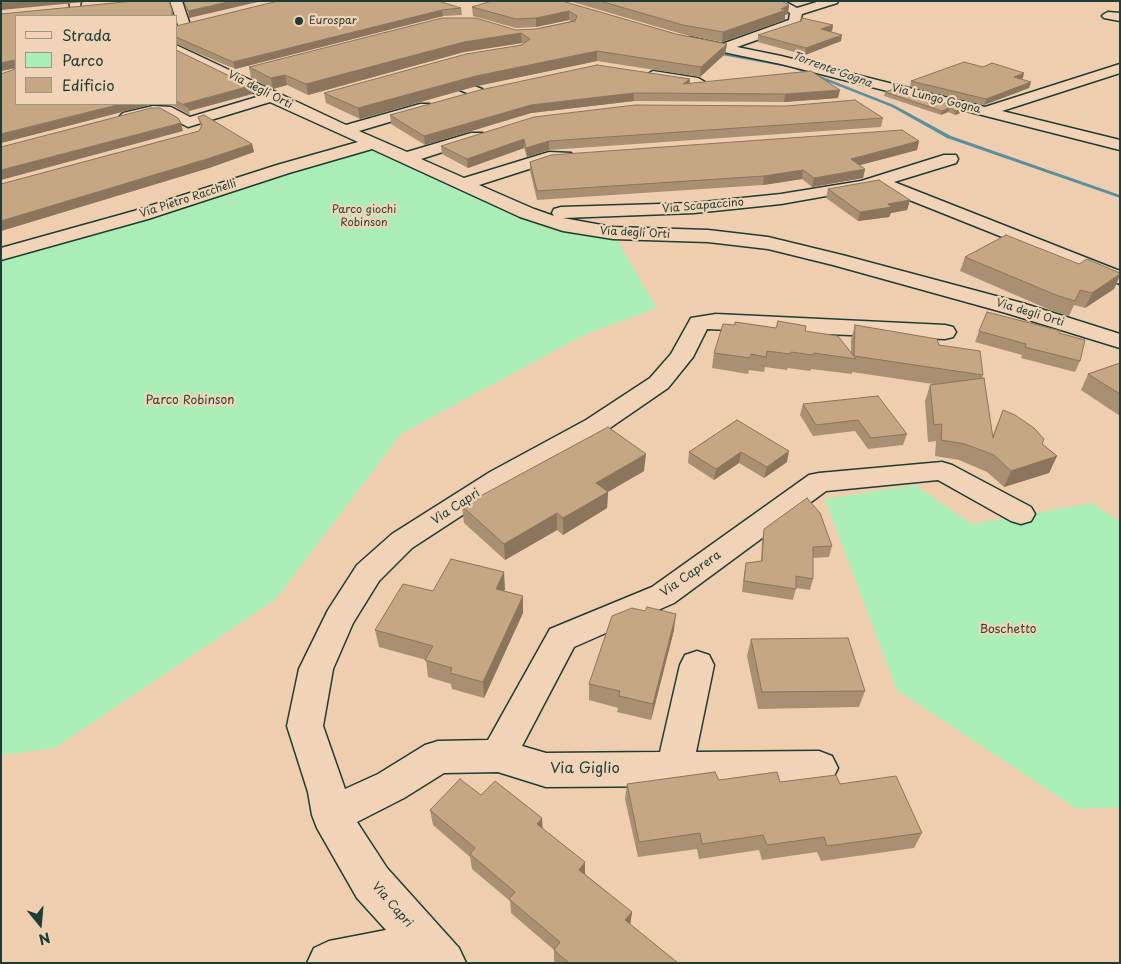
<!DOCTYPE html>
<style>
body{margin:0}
#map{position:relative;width:1121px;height:964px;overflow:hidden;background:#eeceaf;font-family:"Playpen Sans",sans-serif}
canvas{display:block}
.frame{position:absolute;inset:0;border:2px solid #1f3d34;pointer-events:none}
.legend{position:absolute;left:15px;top:15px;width:162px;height:90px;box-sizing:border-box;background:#f1d4b7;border:1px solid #9d9883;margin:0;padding:6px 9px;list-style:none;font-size:15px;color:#1f3d34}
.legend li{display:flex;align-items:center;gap:10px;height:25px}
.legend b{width:25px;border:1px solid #9d9883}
.north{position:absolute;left:15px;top:899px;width:50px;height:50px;-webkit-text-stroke:4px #f1d4b7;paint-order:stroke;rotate:163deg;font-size:14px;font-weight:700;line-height:20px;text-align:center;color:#1f3d34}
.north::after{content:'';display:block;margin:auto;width:18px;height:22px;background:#1f3d34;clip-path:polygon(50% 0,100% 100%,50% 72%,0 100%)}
</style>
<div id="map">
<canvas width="1121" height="964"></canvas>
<div class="frame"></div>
<ul class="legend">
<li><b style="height:6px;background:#f1d4b7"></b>Strada</li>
<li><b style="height:14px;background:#abedb6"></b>Parco</li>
<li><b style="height:14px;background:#c6a784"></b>Edificio</li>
</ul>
<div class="north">N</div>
</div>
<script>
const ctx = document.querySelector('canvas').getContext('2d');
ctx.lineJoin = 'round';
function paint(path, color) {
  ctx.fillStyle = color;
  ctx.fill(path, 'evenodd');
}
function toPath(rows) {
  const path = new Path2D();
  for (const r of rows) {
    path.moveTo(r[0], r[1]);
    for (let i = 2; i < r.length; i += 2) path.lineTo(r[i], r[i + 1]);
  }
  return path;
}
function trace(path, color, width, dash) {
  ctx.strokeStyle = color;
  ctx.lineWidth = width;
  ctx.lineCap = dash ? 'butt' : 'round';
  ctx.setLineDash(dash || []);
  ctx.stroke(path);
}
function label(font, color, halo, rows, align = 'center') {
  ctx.font = font + ' "Playpen Sans",sans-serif';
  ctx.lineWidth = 4.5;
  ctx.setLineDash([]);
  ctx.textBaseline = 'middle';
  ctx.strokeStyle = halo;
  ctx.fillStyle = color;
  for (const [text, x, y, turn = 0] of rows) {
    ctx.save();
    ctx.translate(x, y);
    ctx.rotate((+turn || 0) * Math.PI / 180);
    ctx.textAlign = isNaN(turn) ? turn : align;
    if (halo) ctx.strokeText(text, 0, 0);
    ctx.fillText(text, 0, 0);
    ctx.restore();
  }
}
const green = toPath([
 [374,143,527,213,613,233,657,308,582,336,401,434,276,599,55,748,1,755,1,255,143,218,290,173],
 [915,485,972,524,1092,503,1120,522,1120,807,1077,809,897,690,825,499]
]);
const stream = toPath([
 [715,52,795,66,894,105,951,136,1120,195,1120,198,947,138,892,107,793,68,716,54,715,52]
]);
const minor = toPath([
 [69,1,81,1,79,11,71,11,69,1],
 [170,1,182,1,190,25,188,28,184,29,178,25,170,1],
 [770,1,784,1,797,8,820,1,838,1,837,3,802,14,799,25,737,47,781,56,985,107,1120,64,1120,73,1002,111,1120,140,1120,150,781,64,685,44,683,41,689,37,722,44,789,20,790,13,770,1],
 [1108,12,1120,13,1120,21,1104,18,1102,16,1104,14,1108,12],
 [176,45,346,125,420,104,430,104,432,107,430,110,359,131,407,152,471,133,483,133,485,136,483,139,421,159,464,178,549,152,571,153,573,156,571,159,551,162,479,185,534,209,554,216,552,213,554,209,561,207,694,203,781,194,861,181,944,155,956,155,958,159,956,163,894,182,1120,271,1120,284,877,187,781,204,694,213,563,218,613,227,708,230,768,237,846,256,1022,303,1120,334,1120,348,1006,313,833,265,768,249,708,242,613,239,563,231,520,217,372,149,289,173,148,219,1,260,1,248,134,211,277,165,358,142,270,102,188,127,163,114,153,114,128,121,123,119,120,116,123,113,153,106,171,107,190,117,260,96,176,54,176,45],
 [433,70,482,89,484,92,482,95,472,95,428,77,426,74,433,70],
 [653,71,698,78,705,82,698,86,648,78,646,75,653,71],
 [716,314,945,325,953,327,956,332,953,337,945,339,707,329,693,357,668,388,604,432,510,484,412,548,379,581,353,623,333,669,323,726,345,789,378,774,425,745,438,741,488,740,550,629,652,587,809,475,819,473,942,462,952,465,1031,507,1035,514,1031,521,1021,524,1011,521,938,480,826,491,674,603,574,647,522,746,546,753,660,752,680,665,685,655,697,651,709,655,714,665,696,752,819,751,832,756,838,768,832,780,819,785,546,787,498,772,444,773,404,798,357,822,387,868,459,948,466,963,307,963,314,948,329,941,386,930,357,898,317,828,312,815,308,792,287,726,299,669,328,610,357,565,392,534,490,472,586,420,650,378,671,354,691,318,716,314]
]);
const wall = toPath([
 [134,1,169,1,174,16,16,16,16,104,176,104,176,50,250,86,252,94,189,111,190,115,172,105,153,104,1,143,1,74,15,69,15,68,1,71,1,14],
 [562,1,676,34,727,44,725,54,700,77,597,61,477,86,360,119,326,103,324,93,523,44,522,43,464,52,308,95,287,85,273,89,251,78,249,67,516,30,536,29,571,21,569,20,536,27,516,28,473,16,472,7],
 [569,1,782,1,789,5,788,14,785,15,785,20,722,42,682,34],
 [461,8,462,15,443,16,235,69,176,44,176,26],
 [833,25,832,31,831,32,841,41,805,55,758,42,758,35],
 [1023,78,1021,79,1031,82,1029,88,984,105,910,87,911,81],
 [690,79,689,84,838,98,784,102,634,101,531,113,425,145,391,124,390,115],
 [891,90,963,112,955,115,948,112,941,115,884,96,885,92],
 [198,117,252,144,254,152,209,168,1,231,1,184,199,131,201,127],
 [883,118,881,127,549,150,527,157,524,148,468,168,442,154,441,146],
 [919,141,917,150,860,165,865,169,863,178,812,187,802,179,763,185,537,200,530,171,530,162],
 [828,189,910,200,907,210,891,213,889,217,858,221,826,198],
 [965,257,1079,264,1120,273,1120,276,1114,289,1085,308,1074,305,1069,316,1050,310,960,271],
 [735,322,776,328,805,331,851,352,851,340,855,325,939,345,983,375,982,379,992,437,1003,410,1057,456,1049,473,1004,487,987,472,959,460,935,456,936,441,928,442,925,401,930,385,933,384,852,372,852,374,811,369,810,371,788,368,787,370,765,367,764,372,749,370,748,374,712,368,714,353,734,325],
 [979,331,1059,333,1080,361,1075,372,1021,358,1022,355,975,342],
 [1120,363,1120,416,1081,390,1088,374],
 [803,404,907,434,903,445,868,449,855,431,813,436,800,415],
 [737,420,787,462,764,478,739,463,714,480,688,463,689,452],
 [644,471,608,492,607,508,563,535,557,530,505,560,464,523,462,506],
 [764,529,832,546,829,557,813,558,813,579,810,590,796,588,793,600,742,592,744,574,746,563,761,561,762,541],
 [505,589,504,591,523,596,523,613,484,698,452,689,451,684,428,677,426,660,379,647,375,630,433,591],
 [674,630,651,720,617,712,618,708,589,700,589,684],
 [751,639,865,691,859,707,758,709,747,656],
 [719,780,840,784,922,833,914,848,821,861,817,852,762,860,759,850,699,859,697,849,638,857,625,799,627,784],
 [481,795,542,829,585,874,632,912,630,924,678,963,554,963,554,950,511,913,510,901,472,869,470,857,433,825,430,810]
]);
const shadedWall = toPath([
 [23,1,95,1,1,10,1,3],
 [232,1,262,1,189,18,188,11],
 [789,5,788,14,785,15,785,20,722,42,723,32,781,9],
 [442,10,443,16,235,69,233,62],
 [569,11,569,20,536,27,536,18],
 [833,25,832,31,820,36,821,29],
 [521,33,522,43,464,52,308,95,306,84,464,42],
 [842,35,841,41,805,55,806,48],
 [727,44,725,54,700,77,701,67],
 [597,51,597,61,477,86,360,119,358,108,476,76],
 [14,60,16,68,1,71,1,63],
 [1024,73,1023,78,1012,83,1014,77],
 [285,75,287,85,273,89,271,78],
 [690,79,689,87,683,84],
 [1031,82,1029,88,984,105,986,99],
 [250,86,252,94,189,111,188,107,184,104],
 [840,90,838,98,784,102,785,94],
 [634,93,634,101,531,113,425,145,424,136,531,105],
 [121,104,153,104,1,143,1,134],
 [949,108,948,112,941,115,942,111],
 [964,108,963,112,955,115,956,111],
 [181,123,183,131,1,180,1,170],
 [524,139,524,148,468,168,467,159],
 [549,141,549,150,527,157,526,148],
 [919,141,917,150,849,168,851,159],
 [252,144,254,152,209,168,1,231,1,221],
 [865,169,863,178,812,187,814,178],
 [803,170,802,179,763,185,764,176],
 [910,200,907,210,891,213,889,217,858,221,860,212,888,204],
 [1120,274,1114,289,1085,308,1092,293],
 [789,451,787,462,764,478,767,467],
 [741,452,739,463,714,480,716,469],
 [646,454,644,471,608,492,607,508,563,535,563,518,596,483],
 [1057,456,1049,473,1004,487,1011,471],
 [557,513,557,530,505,560,504,544],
 [504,572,505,589,497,606,496,589],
 [523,596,523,613,484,698,483,682],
 [676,614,674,630,651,720,653,704],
 [542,818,543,833,537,824],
 [585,862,585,877,579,870],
 [632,912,630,926,625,920]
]);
const building = toPath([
 [1,1,23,1,1,3,1,1],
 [134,1,169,1,172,10,172,16,16,16,16,104,121,104,1,134,1,74,15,69,14,60,1,63,1,14,134,1],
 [184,1,232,1,188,11,184,1],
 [278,1,438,1,461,8,442,10,233,62,176,37,176,26,278,1],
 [492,1,562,1,676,34,727,44,701,67,597,51,476,76,358,108,324,93,466,54,522,45,530,39,521,33,464,42,306,84,285,75,271,78,249,67,442,18,476,18,516,30,536,29,575,21,577,16,569,11,536,18,516,19,472,7,492,1],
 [600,1,782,1,789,5,781,9,786,10,723,32,683,25,600,1],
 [802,18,833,25,821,29,842,35,806,48,758,35,801,21,802,18],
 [176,50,250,86,184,104,188,107,176,101,176,50],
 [964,62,983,67,992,63,1024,73,1014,77,1031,82,986,99,911,81,964,62],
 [597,65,690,79,683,84,811,71,840,90,785,94,634,93,531,105,424,136,390,115,480,90,597,65],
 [891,90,964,108,956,111,949,108,942,111,885,92,891,90],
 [855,100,883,118,549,141,526,148,524,139,467,159,441,146,534,117,635,105,786,106,855,100],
 [151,108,160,108,178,118,181,123,1,170,1,147,151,108],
 [204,115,252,144,207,159,1,221,1,184,199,131,202,125,198,117,204,115],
 [902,130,919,141,851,159,865,169,814,178,803,170,764,176,537,191,530,162,551,155,902,130],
 [879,180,910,200,888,204,892,207,860,212,828,189,879,180],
 [1006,235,1079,264,1087,259,1120,273,1120,274,1092,293,1080,290,1075,301,1056,295,965,257,1006,235],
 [987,312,1061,331,1059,333,1085,340,1080,361,1025,347,1026,344,979,331,987,312],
 [778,321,806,326,805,331,838,336,856,359,814,353,813,355,791,352,790,354,767,351,766,357,751,354,750,358,714,353,723,324,735,325,735,322,776,328,778,321],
 [855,325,937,339,939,345,980,351,983,375,854,356,855,325],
 [1120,363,1120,394,1088,374,1120,363],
 [984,378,993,438,1003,410,1015,415,1034,428,1044,439,1042,444,1057,456,1011,471,994,455,965,444,941,440,942,424,934,425,930,385,984,378],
 [878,396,907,434,871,438,858,420,816,425,803,404,878,396],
 [737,420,789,451,767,467,741,452,716,469,689,452,737,420],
 [608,427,646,454,596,483,608,492,563,518,557,513,504,544,462,506,608,427],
 [807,498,820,513,832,546,813,547,813,579,796,576,796,589,744,581,746,563,762,561,764,529,807,498],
 [451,559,504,572,496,589,523,596,483,682,450,673,452,668,425,660,433,646,375,630,403,584,433,591,451,559],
 [647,607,676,614,653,704,619,696,620,691,589,684,612,616,632,608,645,611,647,607],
 [848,638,865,691,762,692,751,639,848,638],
 [715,772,719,780,777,772,780,782,836,775,840,784,896,776,922,833,827,846,824,837,767,845,763,835,702,844,700,833,639,842,627,784,715,772],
 [460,779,481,795,495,781,542,818,537,824,585,862,579,870,632,912,625,920,678,963,569,963,554,950,560,942,509,899,515,892,470,854,475,848,430,810,460,779]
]);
const markers = [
 [299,21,5,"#1f3d34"]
];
const farPoinames = [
 ["Eurospar",309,21]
];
const farWaternames = [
 ["Torrente Gogna",832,70,20]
];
const farStreetnames = [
 ["Via degli Orti",260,90,27],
 ["Via Lungo Gogna",936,99,14],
 ["Via Pietro Racchelli",188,199,-18],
 ["Via Scapaccino",703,206,-5],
 ["Via degli Orti",635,233,3],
 ["Via degli Orti",1030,313,17]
];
const farParknames = [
 ["Parco giochi",364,210],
 ["Robinson",364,223]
];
const parkNames = [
 ["Parco Robinson",190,401],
 ["Boschetto",1008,630]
];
const streetNames = [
 ["Via Capri",456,507,-33],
 ["Via Caprera",691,574,-35],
 ["Via Capri",392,905,49]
];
const nearStreetnames = [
 ["Via Giglio",585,769]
];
paint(green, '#abedb6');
paint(stream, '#5c8f9e');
trace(minor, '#1f3d34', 3);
paint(minor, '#f1d4b7');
paint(wall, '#aa9072');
paint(shadedWall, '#8b755c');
paint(building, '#c6a784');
trace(building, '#8b755c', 1);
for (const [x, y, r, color] of markers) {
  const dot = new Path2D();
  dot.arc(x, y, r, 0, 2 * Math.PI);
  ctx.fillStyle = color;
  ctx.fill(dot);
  trace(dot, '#f1d4b7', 2);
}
label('11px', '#1f3d34', '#f1d4b7', farPoinames, 'left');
label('italic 11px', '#294b46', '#f1d4b7', farWaternames);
label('11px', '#1f3d34', '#f1d4b7', farStreetnames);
label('11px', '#26463a', '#f1d4b7', farParknames);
label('12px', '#26463a', '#f1d4b7', parkNames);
label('12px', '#1f3d34', '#f1d4b7', streetNames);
label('15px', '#1f3d34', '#f1d4b7', nearStreetnames);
</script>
